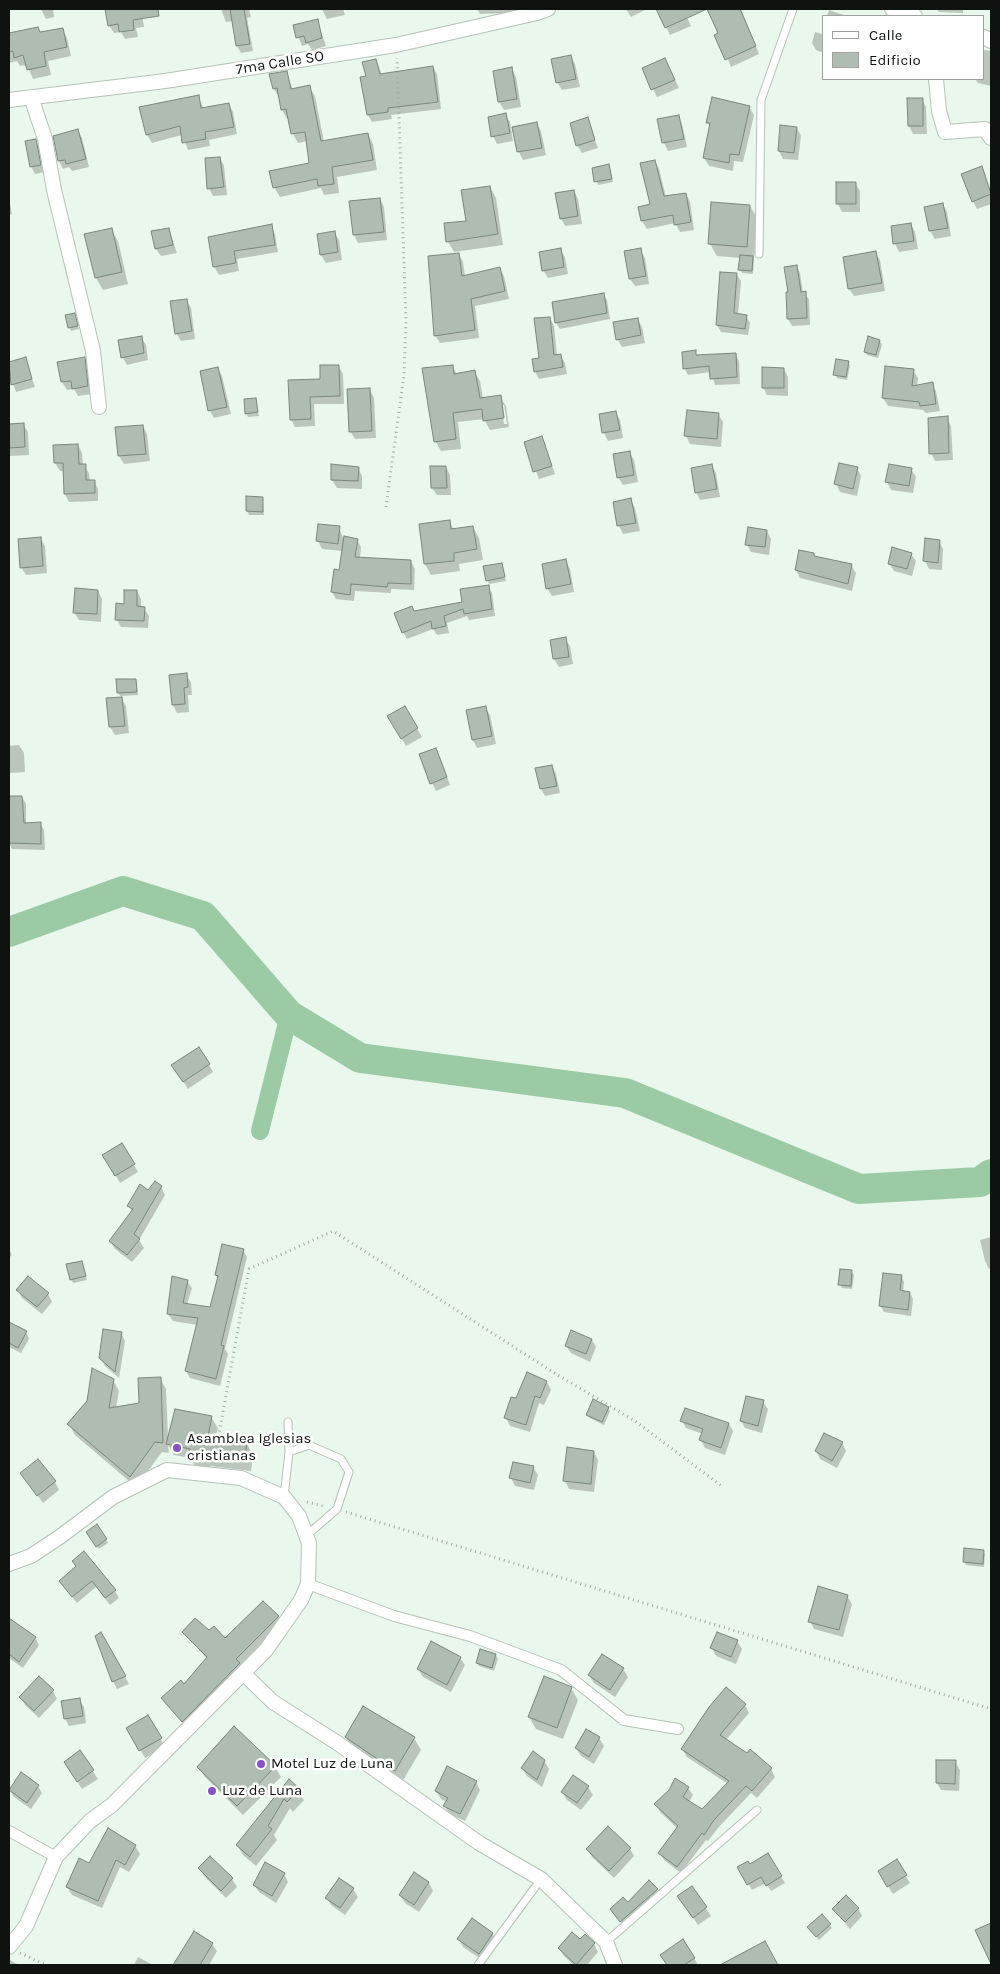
<!DOCTYPE html>
<style>
body{margin:0}
#map{position:relative;width:1000px;height:1974px;overflow:hidden;background:#eaf7ec;font-family:Karla,sans-serif}
canvas{display:block}
.frame{position:absolute;inset:0;border:10px solid #0f1310;pointer-events:none}
.legend{position:absolute;left:822px;top:15px;width:162px;height:65px;box-sizing:border-box;background:#fff;border:1px solid #9fa19f;margin:0;padding:6px 9px;list-style:none;font-size:15px;color:#0f1310}
.legend li{display:flex;align-items:center;gap:10px;height:25px}
.legend b{width:25px;border:1px solid #9fa19f}
</style>
<div id="map">
<canvas width="1000" height="1974"></canvas>
<div class="frame"></div>
<ul class="legend">
<li><b style="height:6px;background:#fff"></b>Calle</li>
<li><b style="height:14px;background:#afbcb1"></b>Edificio</li>
</ul>
</div>
<script>
const ctx = document.querySelector('canvas').getContext('2d');
ctx.lineJoin = 'round';
function paint(path, color) {
  ctx.fillStyle = color;
  ctx.fill(path, 'evenodd');
}
function toPath(rows) {
  const path = new Path2D();
  for (const r of rows) {
    path.moveTo(r[0], r[1]);
    for (let i = 2; i < r.length; i += 2) path.lineTo(r[i], r[i + 1]);
  }
  return path;
}
function trace(path, color, width, dash) {
  ctx.strokeStyle = color;
  ctx.lineWidth = width;
  ctx.lineCap = dash ? 'butt' : 'round';
  ctx.setLineDash(dash || []);
  ctx.stroke(path);
}
function label(font, color, halo, rows, align = 'center') {
  ctx.font = font + ' Karla,sans-serif';
  ctx.lineWidth = 5;
  ctx.setLineDash([]);
  ctx.textBaseline = 'middle';
  ctx.strokeStyle = halo;
  ctx.fillStyle = color;
  for (const [text, x, y, turn = 0] of rows) {
    ctx.save();
    ctx.translate(x, y);
    ctx.rotate((+turn || 0) * Math.PI / 180);
    ctx.textAlign = isNaN(turn) ? turn : align;
    if (halo) ctx.strokeText(text, 0, 0);
    ctx.fillText(text, 0, 0);
    ctx.restore();
  }
}
const shadow = toPath([
 [41,9,53,9,54,17,46,19],
 [106,9,141,9,144,27,136,28,138,37,125,39,121,32,114,33,109,25],
 [221,9,249,9,251,17,247,18,253,51,241,53,237,46,233,21,226,22],
 [322,9,343,9,345,15,327,19],
 [477,9,517,9,517,13,480,14],
 [626,9,644,9,645,10,631,17],
 [658,9,683,9,691,26,670,35],
 [708,9,741,9,759,54,731,67],
 [937,9,963,9,963,13,939,12],
 [829,10,847,16,848,16,827,16],
 [317,20,326,46,312,50,308,44,302,46,294,26],
 [38,28,41,33,62,29,67,38,71,56,48,61,51,75,33,79,27,65,20,66,17,61,9,63,9,34],
 [824,29,824,53,816,50,812,43,815,32,822,34],
 [984,50,991,51,991,86,978,83,975,79,984,79],
 [571,56,575,64,580,87,562,90,557,82],
 [665,59,679,88,657,97,643,69],
 [376,60,382,75,433,67,437,74,441,109,391,115,392,119,372,122,368,115,362,78,367,77],
 [512,69,516,77,521,107,504,110,499,102,494,72],
 [286,72,293,90,309,87,315,96,324,142,368,134,373,144,377,170,337,177,339,193,324,195,321,188,280,197,274,187,310,164,307,141,298,143,293,134,289,119,287,119,282,110,280,99,274,89],
 [198,97,204,109,229,105,233,112,237,134,209,140,210,146,188,150,182,135,152,143,147,135,140,108],
 [922,99,926,107,927,134,913,134,909,126],
 [749,107,754,115,743,162,734,161,733,171,709,166,704,158,710,127,707,122],
 [505,115,510,122,513,141,497,144,493,136],
 [678,116,682,124,687,147,668,151,664,143,659,120],
 [587,119,598,148,582,153,577,145],
 [537,124,541,131,546,155,523,160,519,152,514,128],
 [797,128,801,136,798,160,783,159,779,151],
 [78,131,82,138,89,167,72,171,69,167,63,169,59,161],
 [35,141,40,148,44,172,35,174,31,166],
 [220,158,224,166,227,195,213,196,209,188],
 [655,161,659,169,666,197,686,194,690,202,694,230,680,232,675,223,647,229,642,221,640,208,651,205],
 [609,166,613,182,598,185,593,169],
 [981,168,991,191,991,204,977,209,973,201],
 [855,183,860,191,860,212,842,212,838,204],
 [490,187,496,198,503,245,454,252,448,242,467,222],
 [574,191,578,199,582,224,565,226,561,218],
 [9,198,12,214,9,215],
 [380,199,384,207,387,240,358,243,354,235],
 [943,205,947,212,951,236,935,239,930,231,926,208],
 [750,206,757,218,753,274,742,273,740,269,740,258,717,256,710,244],
 [911,224,915,232,918,249,899,252,895,244,892,227],
 [271,226,275,234,278,252,237,259,239,271,219,275,214,267,209,238],
 [111,229,118,241,128,284,103,290,96,278],
 [169,229,177,253,161,256,156,249],
 [334,232,339,240,342,260,326,263,321,255,318,235],
 [560,249,565,257,568,274,548,278,543,270],
 [640,250,645,258,649,284,635,286,630,279],
 [875,252,880,260,885,291,854,296,849,289],
 [459,254,463,262,465,276,500,269,504,276,509,299,475,306,479,338,440,343,435,335],
 [796,266,800,273,803,293,809,299,810,325,792,326,788,319,787,294,789,293],
 [737,275,741,281,738,315,746,316,750,323,748,335,721,332,717,325],
 [603,294,607,300,610,319,560,329,556,323,553,303],
 [186,300,191,308,195,339,181,341,176,333],
 [74,314,79,329,71,331,69,327],
 [550,318,554,326,557,356,560,355,565,363,567,374,539,379,535,371],
 [637,319,642,327,645,343,622,347,618,340],
 [141,337,146,345,148,360,127,365,123,358],
 [880,341,882,345,878,358,867,355,865,352],
 [695,352,697,356,735,354,739,361,740,384,715,385,711,372,688,375,685,369],
 [84,358,89,366,92,394,78,396,74,389,67,390,62,382,59,363],
 [25,359,35,387,16,392,9,373,9,363],
 [848,362,850,366,847,380,837,378,835,374],
 [338,366,343,374,344,404,314,404,315,426,295,427,291,419,322,380],
 [452,366,457,374,474,371,480,381,483,399,500,397,506,406,509,427,490,430,484,419,458,422,461,449,441,451,435,441],
 [501,405,504,405,507,424,504,424],
 [218,368,222,376,231,414,214,418,210,411],
 [784,369,788,377,788,396,767,395,763,387],
 [913,370,918,378,917,386,932,384,936,391,940,411,926,413,923,410,888,406,883,398],
 [370,390,374,398,376,438,355,439,350,431],
 [255,399,259,416,248,417,246,413],
 [615,412,620,420,623,438,608,441,604,433],
 [718,414,723,422,721,447,690,444,686,436],
 [947,418,951,426,953,460,935,461,931,453],
 [23,424,28,432,29,455,9,456,9,426],
 [143,426,147,434,150,461,124,464,119,456,117,429],
 [542,437,555,474,539,479,525,442],
 [78,445,82,453,83,465,89,473,90,481,94,481,98,489,98,501,69,502,65,494,64,471,60,471,55,463],
 [629,452,634,460,638,482,623,485,618,477],
 [332,465,358,468,362,476,362,489,337,488,332,480],
 [712,466,716,473,720,497,700,500,696,492],
 [446,467,450,475,451,495,437,495,432,488],
 [857,468,861,476,857,496,840,492,836,484],
 [911,469,916,477,913,493,891,490,887,482],
 [262,498,264,515,249,515,247,511],
 [631,500,635,508,640,531,623,534,619,526,614,503],
 [449,521,454,530,473,527,479,538,483,560,459,564,460,571,431,575,425,564],
 [339,527,343,538,357,540,361,547,360,558,411,562,415,569,414,590,391,589,391,593,355,591,354,601,336,599,332,592,340,571,343,551,322,549,318,541],
 [767,531,771,539,769,555,751,552,747,544],
 [40,538,45,546,47,573,26,575,21,567],
 [939,541,943,549,942,570,929,569,925,561],
 [800,551,814,554,816,558,851,565,856,573,852,591,800,578,796,570],
 [911,554,916,561,912,576,894,571,889,563],
 [566,561,570,569,574,592,552,596,547,588],
 [501,564,506,581,489,584,484,567],
 [488,587,492,593,495,616,469,620,467,616,447,623,449,633,437,635,433,629,407,639,403,632,415,612,463,603],
 [98,591,102,599,101,622,79,620,74,612],
 [137,591,141,599,141,608,144,608,149,616,148,628,121,627,117,620],
 [565,639,570,646,573,664,559,667,554,659,551,641],
 [186,675,191,682,192,695,188,695,189,712,177,713,173,705],
 [136,680,138,695,120,696,126,706,129,733,115,735,110,727,121,698,118,692],
 [404,707,422,737,406,746,389,717],
 [485,708,490,715,496,744,477,748,473,740],
 [19,745,24,753,25,772,10,773,9,746],
 [440,757,450,785,436,791,432,783],
 [552,766,556,774,560,793,545,796,541,789],
 [22,797,26,804,26,824,40,823,44,830,45,850,12,849,9,843,9,798],
 [209,1065,213,1072,188,1089,178,1073],
 [122,1145,138,1172,120,1183,104,1155],
 [161,1187,165,1195,139,1240,144,1248,132,1262,115,1249,110,1241,132,1212,129,1206,149,1191],
 [991,1237,991,1268,989,1269,985,1261,980,1240],
 [9,1249,12,1255,9,1258],
 [243,1250,247,1257,225,1349,228,1354,220,1386,190,1378,186,1371,198,1325,173,1321,168,1314,187,1281,192,1288,187,1305,211,1309,219,1278,217,1275],
 [82,1262,87,1280,73,1283,71,1279],
 [852,1272,854,1275,852,1289,842,1288,840,1284],
 [901,1276,904,1282,903,1292,910,1293,913,1299,911,1316,884,1312,880,1305],
 [18,1290,48,1294,52,1302,42,1314,22,1298],
 [9,1323,26,1332,29,1339,21,1353,9,1347],
 [121,1333,125,1341,119,1378,105,1366,100,1358],
 [592,1340,596,1347,590,1362,571,1353,566,1346],
 [160,1378,166,1389,168,1439,211,1417,218,1428,215,1439,247,1444,253,1455,251,1471,210,1466,209,1470,196,1468,191,1458,174,1455,168,1445,169,1453,162,1452,136,1487,75,1435,69,1424,113,1380,119,1391,116,1408,140,1404],
 [547,1382,551,1390,544,1405,539,1403,530,1432,510,1426,506,1418],
 [763,1402,768,1409,762,1433,745,1428,741,1420],
 [608,1408,610,1411,604,1425,590,1418,587,1415],
 [682,1421,729,1424,733,1431,725,1455,705,1448,701,1440,703,1434,686,1428],
 [842,1443,846,1451,837,1468,820,1459,816,1451],
 [594,1452,598,1460,594,1492,569,1489,565,1481],
 [533,1467,538,1475,534,1490,515,1486,511,1478],
 [22,1474,55,1482,59,1490,43,1503],
 [97,1526,108,1543,99,1549,89,1536],
 [983,1551,985,1554,984,1567,966,1565,964,1561],
 [77,1567,115,1591,119,1598,110,1605,96,1587,77,1603,60,1582],
 [847,1596,852,1604,843,1637,814,1629,810,1621],
 [278,1616,282,1623,240,1666,243,1670,187,1728,162,1699,184,1685,207,1659,184,1632,209,1632,225,1640],
 [9,1619,35,1638,39,1645,23,1668,9,1658],
 [101,1634,129,1684,117,1689,113,1681],
 [737,1641,742,1649,736,1664,716,1656,712,1648],
 [496,1655,498,1659,494,1671,479,1666,477,1663],
 [602,1655,623,1669,628,1677,615,1697,594,1683,589,1675],
 [460,1658,465,1665,451,1692,423,1677,418,1669],
 [571,1688,578,1700,563,1739,536,1729,529,1717],
 [53,1691,57,1699,39,1718,25,1705,21,1697],
 [79,1699,84,1707,86,1723,69,1726,65,1718],
 [745,1705,749,1713,726,1740,771,1769,775,1777,757,1798,751,1793,718,1828,708,1841,706,1840,681,1873,664,1860,660,1853,678,1829,660,1812,656,1804,688,1788,693,1795,689,1802,702,1811,728,1784,687,1757,682,1749],
 [148,1717,165,1747,145,1758,128,1728],
 [346,1737,414,1738,421,1750,402,1782,353,1750],
 [599,1738,604,1746,594,1764,581,1756,576,1748],
 [80,1752,98,1779,82,1789,70,1770],
 [544,1761,549,1769,542,1787,527,1776,522,1768],
 [955,1762,960,1770,959,1791,941,1790,937,1783],
 [198,1767,275,1767,281,1777,243,1815,205,1777],
 [289,1781,304,1800,293,1812,290,1808,274,1835,277,1840,256,1866,243,1855,237,1845],
 [476,1782,480,1790,465,1821,449,1814,445,1806,447,1802,441,1799,436,1791],
 [38,1786,42,1793,31,1809,14,1797,10,1790],
 [588,1787,593,1795,581,1810,567,1800,562,1792],
 [135,1846,140,1854,129,1872,120,1867,102,1908,72,1895,67,1887,89,1864],
 [587,1849,630,1849,634,1856,614,1878,592,1857],
 [768,1855,785,1883,771,1891,766,1883,752,1890,739,1867,749,1866],
 [210,1857,232,1879,237,1887,226,1898,204,1876,199,1868],
 [896,1861,910,1883,893,1894,879,1872],
 [415,1873,429,1883,433,1891,419,1912,405,1903,400,1895],
 [284,1874,288,1882,276,1903,259,1892,254,1885],
 [692,1888,711,1916,698,1925,684,1904],
 [353,1889,358,1897,345,1915,331,1905,327,1898],
 [657,1890,661,1896,625,1928,616,1916,628,1903],
 [858,1908,862,1916,850,1929,834,1909],
 [822,1916,832,1928,819,1940,811,1931],
 [492,1933,497,1941,484,1961,463,1947,459,1939],
 [212,1944,217,1951,209,1965,196,1965,187,1960],
 [594,1944,598,1952,587,1965,574,1965,564,1956,559,1948],
 [138,1957,153,1965,134,1965],
 [694,1958,698,1965,668,1965,666,1963],
 [10,1960,19,1965,9,1965]
]);
const canal = toPath([
 [260,1131,289,1015]
]);
const river = toPath([
 [9,932,123,891,203,916,289,1015,360,1058,625,1093,859,1189,980,1182,991,1174]
]);
const building = toPath([
 [105,9,158,9,159,16,133,20,134,30,119,32,118,24,108,26,105,9],
 [230,9,244,9,250,44,236,46,230,9],
 [656,9,740,9,756,46,725,60,714,35,718,33,707,9,665,28,656,9],
 [318,19,322,38,306,43,304,36,296,38,293,25,318,19],
 [38,27,40,32,63,28,67,47,44,52,46,66,27,70,23,55,14,58,13,51,9,52,9,33,38,27],
 [571,55,576,79,556,83,551,59,571,55],
 [665,58,675,80,651,90,642,68,665,58],
 [376,59,380,74,433,66,438,102,388,108,388,112,367,115,360,77,366,76,362,62,376,59],
 [512,67,517,99,498,102,493,71,512,67],
 [287,71,291,89,310,85,321,141,368,133,373,160,332,167,334,184,318,186,317,179,273,188,269,171,309,163,305,132,291,134,286,109,281,110,277,88,273,89,269,74,287,71],
 [199,95,201,108,229,103,234,127,205,132,206,139,182,143,180,126,146,135,139,107,199,95],
 [712,97,750,106,739,155,730,154,729,163,703,158,710,123,706,123,712,97],
 [907,98,923,98,923,126,908,126,907,98],
 [506,113,510,133,491,137,488,117,506,113],
 [679,115,684,139,662,143,657,119,679,115],
 [588,117,595,140,576,146,570,123,588,117],
 [537,122,542,148,517,152,512,127,537,122],
 [780,125,797,127,794,153,778,151,780,125],
 [78,129,86,159,66,164,65,160,58,161,53,136,78,129],
 [36,139,41,165,30,167,25,141,36,139],
 [220,157,224,187,207,189,205,158,220,157],
 [655,160,664,196,686,193,691,222,674,225,673,215,641,221,638,207,650,204,640,163,655,160],
 [609,164,612,179,594,182,592,168,609,164],
 [982,166,991,194,972,202,961,174,982,166],
 [836,182,856,182,856,204,836,204,836,182],
 [490,186,498,234,446,242,444,223,466,221,461,190,490,186],
 [574,190,578,216,560,219,555,193,574,190],
 [380,198,384,232,353,235,349,201,380,198],
 [711,202,750,205,747,247,708,244,711,202],
 [943,203,948,228,929,231,924,207,943,203],
 [911,223,914,241,893,244,891,226,911,223],
 [272,224,275,245,234,251,236,263,213,267,208,237,272,224],
 [112,228,122,272,95,278,84,234,112,228],
 [169,228,173,245,155,249,151,231,169,228],
 [335,231,338,252,320,255,317,234,335,231],
 [561,248,564,267,542,271,539,252,561,248],
 [641,248,646,276,629,279,624,251,641,248],
 [876,251,882,283,848,289,843,257,876,251],
 [459,253,462,276,500,267,505,291,471,299,475,330,434,336,428,256,459,253],
 [740,255,753,256,752,271,738,270,740,255],
 [797,265,801,292,806,291,807,318,787,319,786,292,788,292,784,267,797,265],
 [720,272,737,273,734,313,747,315,745,329,716,325,720,272],
 [604,293,607,313,555,323,552,302,604,293],
 [187,299,192,331,175,334,170,301,187,299],
 [75,313,78,326,68,328,65,315,75,313],
 [550,317,554,355,561,354,563,367,534,372,532,359,539,358,534,318,550,317],
 [638,318,641,335,616,340,613,322,638,318],
 [142,336,144,353,121,358,118,340,142,336],
 [868,336,880,340,876,355,864,352,868,336],
 [696,350,696,355,736,353,737,377,710,379,709,366,683,369,682,352,696,350],
 [26,357,32,379,11,385,9,362,26,357],
 [85,357,88,386,72,389,71,381,61,382,57,362,85,357],
 [836,359,849,361,846,377,833,375,836,359],
 [320,365,339,365,340,396,310,397,311,419,290,420,288,380,320,379,320,365],
 [453,365,454,374,475,370,480,398,501,395,504,418,483,421,482,409,453,413,456,439,434,442,422,368,453,365],
 [885,366,914,369,912,386,933,382,936,404,920,406,919,402,882,398,885,366],
 [218,367,227,407,208,411,200,371,218,367],
 [762,367,784,368,784,388,762,388,762,367],
 [370,388,372,431,349,432,347,389,370,388],
 [256,398,258,412,245,414,244,399,256,398],
 [687,410,719,413,717,439,684,436,687,410],
 [616,411,620,430,602,433,599,414,616,411],
 [948,416,949,453,929,454,928,418,948,416],
 [24,423,25,447,9,448,9,424,24,423],
 [143,425,146,454,118,456,115,427,143,425],
 [542,436,552,466,533,472,524,442,542,436],
 [78,444,79,464,86,464,86,480,95,480,95,493,64,494,63,463,54,463,53,445,78,444],
 [630,451,634,475,617,478,613,454,630,451],
 [839,463,858,467,853,489,834,484,839,463],
 [331,464,359,467,358,481,331,480,331,464],
 [712,464,717,489,695,493,691,468,712,464],
 [889,464,912,468,909,486,885,482,889,464],
 [430,466,446,466,447,488,431,488,430,466],
 [246,496,263,497,263,512,246,511,246,496],
 [631,498,636,523,617,526,613,502,631,498],
 [450,520,451,529,473,526,477,549,454,553,454,561,424,564,419,524,450,520],
 [318,524,340,526,338,544,316,541,318,524],
 [748,527,767,530,765,547,745,545,748,527],
 [344,536,358,539,355,557,411,560,411,584,388,583,387,587,351,584,350,595,331,592,334,569,339,570,344,536],
 [41,537,43,566,20,568,18,539,41,537],
 [925,538,940,540,938,563,923,561,925,538],
 [892,547,912,553,907,569,888,564,892,547],
 [799,550,814,553,814,556,852,564,848,584,795,570,799,550],
 [566,559,571,584,546,589,542,564,566,559],
 [502,563,505,577,486,581,483,566,502,563],
 [489,585,492,609,464,614,463,609,444,616,446,626,432,629,431,621,402,633,394,613,412,606,414,611,462,602,460,589,489,585],
 [75,588,98,590,97,614,73,613,75,588],
 [124,590,137,590,137,606,145,607,144,621,115,620,116,603,124,604,124,590],
 [566,637,569,657,553,659,550,640,566,637],
 [187,673,188,687,184,688,185,704,172,705,169,675,187,673],
 [116,679,136,679,137,692,117,693,116,679],
 [122,697,125,726,109,727,106,698,122,697],
 [405,706,418,728,401,739,387,716,405,706],
 [486,706,492,736,472,740,466,710,486,706],
 [436,748,447,777,430,784,419,754,436,748],
 [552,765,557,786,540,789,535,768,552,765],
 [9,796,22,796,24,823,41,822,41,844,9,843,9,796],
 [199,1047,210,1064,183,1082,171,1065,199,1047],
 [122,1143,135,1164,115,1176,102,1155,122,1143],
 [155,1181,162,1186,134,1234,140,1239,127,1255,109,1241,133,1209,127,1206,140,1184,148,1190,155,1181],
 [222,1244,244,1249,221,1345,224,1346,216,1379,185,1371,198,1318,167,1314,172,1276,188,1280,183,1303,210,1307,218,1276,215,1275,222,1244],
 [82,1261,86,1276,70,1280,66,1264,82,1261],
 [840,1269,852,1270,851,1286,838,1285,840,1269],
 [883,1273,902,1275,900,1290,910,1292,908,1310,879,1306,883,1273],
 [28,1276,49,1293,37,1307,16,1290,28,1276],
 [9,1322,27,1331,18,1348,9,1343,9,1322],
 [103,1329,122,1332,115,1372,99,1358,103,1329],
 [571,1330,592,1339,586,1354,565,1346,571,1330],
 [92,1368,114,1379,109,1408,139,1403,138,1378,161,1377,163,1443,155,1442,130,1477,67,1424,87,1401,92,1368],
 [527,1372,547,1381,540,1398,535,1396,526,1425,504,1418,511,1397,516,1398,527,1372],
 [746,1396,764,1400,758,1426,740,1421,746,1396],
 [593,1399,609,1407,602,1422,586,1415,593,1399],
 [685,1408,729,1423,721,1448,699,1440,703,1429,680,1421,685,1408],
 [175,1409,212,1416,208,1437,247,1442,245,1461,204,1455,203,1460,189,1457,190,1449,166,1444,175,1409],
 [824,1433,843,1442,832,1461,815,1451,824,1433],
 [567,1447,594,1451,591,1484,563,1481,567,1447],
 [38,1459,56,1481,37,1496,20,1473,38,1459],
 [513,1462,534,1466,530,1483,509,1478,513,1462],
 [97,1524,107,1539,96,1547,86,1532,97,1524],
 [964,1548,984,1550,983,1564,963,1562,964,1548],
 [84,1551,116,1590,105,1598,92,1581,72,1597,59,1581,76,1566,72,1561,84,1551],
 [818,1586,848,1595,839,1630,808,1622,818,1586],
 [263,1601,279,1616,236,1659,240,1663,182,1722,161,1698,181,1680,184,1684,207,1657,182,1632,195,1618,209,1630,214,1626,225,1638,263,1601],
 [9,1618,36,1637,19,1662,9,1654,9,1618],
 [101,1632,126,1676,112,1682,95,1636,101,1632],
 [717,1632,738,1640,731,1657,710,1648,717,1632],
 [431,1641,461,1657,447,1685,417,1669,431,1641],
 [480,1649,496,1654,492,1668,476,1663,480,1649],
 [602,1654,624,1668,610,1690,588,1675,602,1654],
 [39,1676,54,1690,34,1711,19,1697,39,1676],
 [544,1676,572,1687,557,1728,528,1717,544,1676],
 [726,1687,746,1704,720,1735,747,1753,750,1749,772,1768,752,1791,746,1786,714,1820,704,1835,702,1833,677,1867,658,1853,678,1826,654,1804,669,1790,675,1778,689,1787,683,1797,702,1809,729,1781,681,1749,709,1707,726,1687],
 [80,1698,83,1716,64,1719,61,1701,80,1698],
 [363,1706,415,1737,395,1771,345,1737,363,1706],
 [148,1715,162,1738,139,1751,126,1728,148,1715],
 [234,1726,276,1766,237,1806,197,1767,234,1726],
 [586,1729,600,1737,589,1757,575,1748,586,1729],
 [80,1750,94,1770,77,1782,64,1762,80,1750],
 [533,1751,545,1760,537,1780,521,1768,533,1751],
 [936,1760,956,1760,955,1784,936,1783,936,1760],
 [447,1766,477,1781,460,1814,443,1806,448,1798,435,1791,447,1766],
 [21,1772,39,1785,27,1803,9,1790,21,1772],
 [573,1775,589,1786,577,1803,561,1792,573,1775],
 [289,1779,300,1789,287,1802,284,1799,268,1826,272,1829,250,1857,236,1845,289,1779],
 [608,1826,631,1848,609,1871,586,1849,608,1826],
 [108,1828,136,1845,125,1865,116,1860,98,1901,66,1887,79,1858,89,1863,108,1828],
 [768,1853,782,1876,766,1886,761,1877,747,1885,737,1867,748,1861,750,1864,768,1853],
 [210,1856,233,1878,221,1891,198,1868,210,1856],
 [897,1859,907,1875,887,1887,878,1871,897,1859],
 [265,1862,285,1873,272,1896,253,1885,265,1862],
 [414,1872,429,1882,414,1905,399,1895,414,1872],
 [339,1878,354,1888,340,1908,325,1898,339,1878],
 [649,1880,658,1889,620,1922,610,1909,623,1897,628,1902,649,1880],
 [692,1886,707,1907,693,1918,677,1896,692,1886],
 [846,1895,859,1908,845,1922,832,1909,846,1895],
 [822,1914,831,1924,816,1937,807,1927,822,1914],
 [472,1918,493,1933,479,1954,457,1939,472,1918],
 [991,1923,991,1964,975,1930,991,1923],
 [194,1931,213,1943,200,1965,173,1965,194,1931],
 [572,1932,580,1939,585,1934,595,1943,576,1965,558,1948,572,1932],
 [683,1939,695,1958,684,1965,667,1965,660,1955,683,1939],
 [765,1941,778,1965,720,1965,765,1941]
]);
const path = toPath([
 [386,507,404,375,406,322,397,58],
 [214,1461,249,1269,333,1231,556,1374,635,1421,723,1487],
 [307,1502,323,1506],
 [346,1512,991,1709],
 [20,1953,46,1965]
]);
const service = toPath([
 [759,254,761,100,793,9],
 [289,1452,309,1445,341,1459,349,1472,337,1509,307,1535],
 [284,1497,289,1452,288,1422],
 [606,1942,757,1810],
 [478,1965,541,1879]
]);
const pedestrian = toPath([
 [308,1584,394,1616,470,1636,561,1670,624,1720,678,1729],
 [9,1831,56,1857]
]);
const minor = toPath([
 [892,9,915,16],
 [984,37,991,41],
 [936,79,939,111,945,132,985,129,991,138],
 [31,97,45,139,54,190,93,351,99,407],
 [9,100,165,81,396,45,537,13,548,9],
 [9,1564,31,1556,61,1536,113,1497,167,1470,241,1478,284,1497,299,1516,309,1543,308,1584,301,1600,266,1650,112,1805,90,1821,56,1857,26,1926,9,1947],
 [243,1673,273,1702,336,1742,479,1843,541,1879,606,1942,615,1965]
]);
const markers = [
 [177,1448,5,"#8652ca"],
 [261,1764,5,"#8652ca"],
 [212,1791,5,"#8652ca"]
];
const streetNames = [
 ["7ma Calle SO",280,63,-9]
];
const poiNames = [
 ["Asamblea Iglesias",187,1439],
 ["cristianas",187,1456],
 ["Motel Luz de Luna",271,1764],
 ["Luz de Luna",222,1791]
];
paint(shadow, '#0003');
trace(canal, '#9bcaa5', 18);
trace(river, '#9bcaa5', 30);
paint(building, '#afbcb1');
trace(building, '#7a867c', 1);
trace(service, '#b5c2b7', 9);
trace(pedestrian, '#b5c2b7', 12);
trace(minor, '#b5c2b7', 16);
trace(path, '#a1aba3', 3, [1, 4]);
trace(service, '#fff', 7);
trace(pedestrian, '#fff', 10);
trace(minor, '#fff', 14);
for (const [x, y, r, color] of markers) {
  const dot = new Path2D();
  dot.arc(x, y, r, 0, 2 * Math.PI);
  ctx.fillStyle = color;
  ctx.fill(dot);
  trace(dot, '#fff', 2);
}
label('15px', '#0f1310', '#fff', streetNames);
label('15px', '#0f1310', '#fff', poiNames, 'left');
</script>
